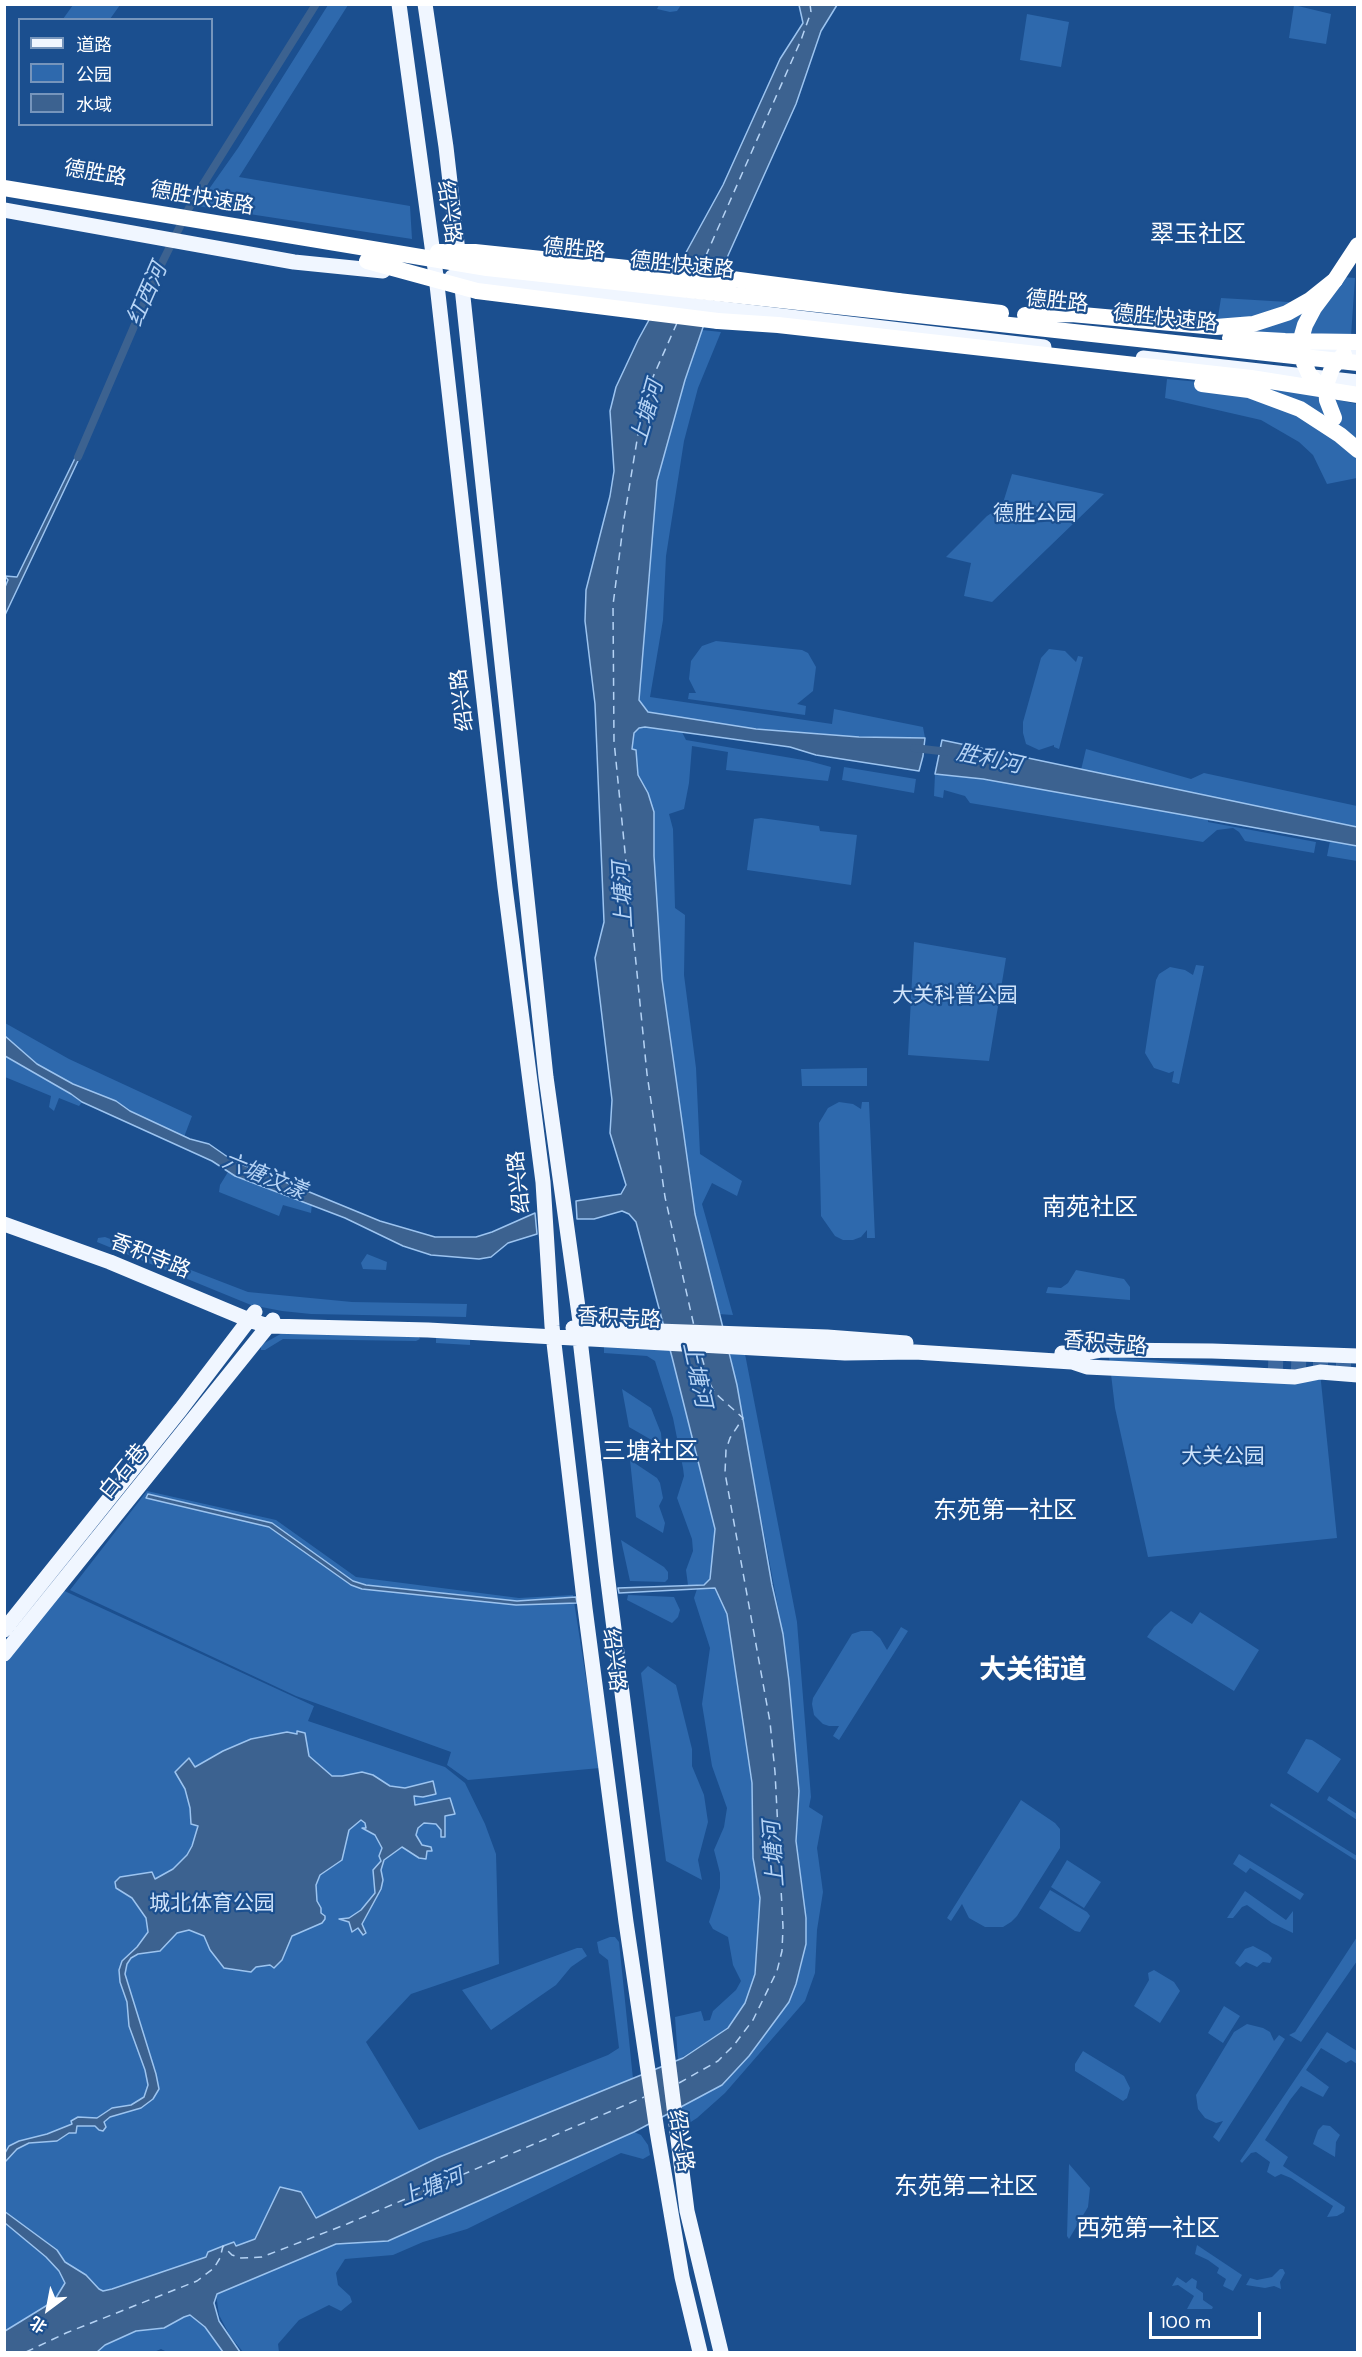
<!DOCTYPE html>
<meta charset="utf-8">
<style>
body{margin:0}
#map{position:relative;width:1362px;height:2357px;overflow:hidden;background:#1b4f8f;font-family:"DM Sans","Noto Sans SC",sans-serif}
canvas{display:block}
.frame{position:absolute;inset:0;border:6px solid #fff;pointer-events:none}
.legend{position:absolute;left:18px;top:18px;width:195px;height:108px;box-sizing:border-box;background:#1b4f8f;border:2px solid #7695bc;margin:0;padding:8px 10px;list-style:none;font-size:18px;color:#fff}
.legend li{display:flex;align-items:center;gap:12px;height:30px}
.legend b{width:30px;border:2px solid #7695bc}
.north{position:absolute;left:18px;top:2279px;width:60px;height:60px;-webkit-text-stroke:4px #1b4f8f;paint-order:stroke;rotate:212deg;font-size:16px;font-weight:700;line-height:24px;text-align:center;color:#fff}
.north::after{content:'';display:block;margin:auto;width:21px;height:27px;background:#fff;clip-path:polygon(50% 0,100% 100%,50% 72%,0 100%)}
.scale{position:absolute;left:1149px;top:2312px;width:112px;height:27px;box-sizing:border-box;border:3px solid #fff;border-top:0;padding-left:8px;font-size:18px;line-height:21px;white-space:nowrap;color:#fff;-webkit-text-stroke:4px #1b4f8f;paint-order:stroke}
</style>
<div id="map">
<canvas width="1362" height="2357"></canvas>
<div class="frame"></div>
<ul class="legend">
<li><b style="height:8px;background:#f0f6ff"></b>道路</li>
<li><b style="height:16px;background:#2e69ad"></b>公园</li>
<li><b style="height:16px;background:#3c6290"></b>水域</li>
</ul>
<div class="north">北</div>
<div class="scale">100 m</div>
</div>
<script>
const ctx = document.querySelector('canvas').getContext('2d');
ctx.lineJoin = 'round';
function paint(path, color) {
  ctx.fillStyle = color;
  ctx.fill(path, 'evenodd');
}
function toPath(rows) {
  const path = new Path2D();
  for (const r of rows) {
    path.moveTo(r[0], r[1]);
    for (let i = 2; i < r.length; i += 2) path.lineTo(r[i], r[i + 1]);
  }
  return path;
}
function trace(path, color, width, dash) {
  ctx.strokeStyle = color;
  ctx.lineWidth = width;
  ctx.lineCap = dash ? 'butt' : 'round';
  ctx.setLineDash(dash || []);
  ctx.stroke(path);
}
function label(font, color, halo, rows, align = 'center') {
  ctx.font = font + ' "DM Sans","Noto Sans SC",sans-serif';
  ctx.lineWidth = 4.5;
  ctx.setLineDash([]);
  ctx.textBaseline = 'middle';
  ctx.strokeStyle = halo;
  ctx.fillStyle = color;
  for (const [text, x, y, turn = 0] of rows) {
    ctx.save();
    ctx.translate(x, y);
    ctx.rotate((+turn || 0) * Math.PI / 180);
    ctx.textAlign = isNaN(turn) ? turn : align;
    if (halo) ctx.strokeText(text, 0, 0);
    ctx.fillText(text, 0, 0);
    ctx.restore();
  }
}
const green = toPath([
 [73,5,73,4,120,5,110,19,63,19],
 [328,5,348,5,239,177,410,206,412,239,197,206,238,148],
 [659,5,659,4,681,5,677,11,670,12,657,9],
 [1294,5,1331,14,1326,44,1289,38],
 [1027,14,1069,22,1061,67,1020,60],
 [1343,277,1355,278,1351,336,1278,336,1217,323,1221,298,1322,304],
 [702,330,721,332,698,388,684,441,666,556,663,620,650,697,832,724,834,709,923,727,925,738,859,737,756,729,648,712,639,700,657,481,685,380],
 [1167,379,1296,391,1357,404,1357,478,1327,484,1313,455,1299,442,1261,420,1165,398],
 [1012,474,1104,494,992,602,964,596,971,563,946,557,987,516,1002,506],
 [716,641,802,650,808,653,816,667,813,691,797,704,806,706,805,715,688,699,689,693,696,693,689,679,691,661,702,646],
 [1049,649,1065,651,1076,662,1078,656,1083,657,1059,749,1054,747,1054,745,1039,750,1026,744,1023,733,1023,722,1041,658],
 [645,727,682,732,686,740,809,761,831,767,828,781,726,770,728,752,692,746,689,783,684,809,669,814,673,829,675,908,685,915,684,975,696,1068,700,1154,742,1181,737,1196,712,1183,702,1204,733,1315,718,1314,695,1214,662,979,654,856,654,812,638,775,636,750,632,749,634,733,639,728],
 [1086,749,1191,779,1204,773,1357,806,1357,827,1081,770],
 [844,767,916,779,914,793,842,780],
 [935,774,983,779,1208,818,1208,822,1316,842,1314,853,1245,841,1239,832,1233,828,1217,830,1203,842,970,803,965,796,944,790,943,798,934,796],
 [761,818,819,826,820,831,857,835,851,885,747,870,754,819],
 [1330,841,1357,846,1357,861,1327,856],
 [914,942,1006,958,989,1061,908,1055],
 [1196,965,1204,966,1179,1084,1172,1082,1174,1071,1169,1073,1154,1068,1145,1053,1156,980,1159,974,1170,967,1185,970,1193,975],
 [5,1023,69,1059,192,1116,184,1137,130,1111,116,1101,73,1084,37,1064,5,1036],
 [4,1056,71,1094,82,1102,79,1106,59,1098,54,1111,49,1107,51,1096,5,1077],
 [867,1068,867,1086,802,1086,801,1069],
 [839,1102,853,1104,861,1109,862,1102,869,1102,875,1238,867,1238,867,1230,861,1237,853,1240,843,1240,835,1236,821,1216,819,1123,828,1108],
 [228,1172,312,1204,311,1213,283,1205,279,1216,219,1192,220,1185],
 [105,1237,248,1292,352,1302,467,1304,466,1317,311,1314,282,1311,251,1305,97,1242,98,1238],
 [367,1254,387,1262,386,1270,363,1269,361,1263],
 [1076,1270,1124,1279,1130,1287,1130,1300,1046,1293,1048,1287,1061,1288,1068,1283],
 [284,1332,418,1335,420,1339,416,1341,283,1339,265,1350,261,1350,261,1345],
 [436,1336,470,1338,470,1345,436,1343],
 [604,1345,670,1347,715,1529,710,1579,704,1585,688,1585,686,1570,693,1551,692,1539,677,1498,684,1476,683,1468,673,1418,655,1361,647,1356,604,1353],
 [730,1352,745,1354,797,1622,811,1797,809,1807,823,1816,817,1848,823,1892,817,1930,815,1973,805,2001,725,2093,697,2118,683,2127,681,2106,721,2085,749,2056,789,2002,801,1967,806,1944,806,1918,796,1841,799,1791,783,1634],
 [1109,1357,1320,1372,1337,1538,1148,1557,1115,1408],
 [622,1389,651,1408,661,1433,662,1446,629,1427],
 [630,1460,657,1478,660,1483,663,1498,659,1506,665,1523,663,1533,636,1517],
 [147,1491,276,1520,356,1577,519,1598,573,1595,600,1768,468,1780,447,1765,451,1752,296,1696,70,1590],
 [621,1540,664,1567,668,1572,668,1579,665,1582,630,1581],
 [58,1588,314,1706,308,1721,445,1767,465,1783,485,1824,496,1854,499,1964,411,1994,366,2042,419,2130,608,2055,619,2048,608,1960,599,1953,597,1942,610,1937,615,1937,619,1942,633,2079,437,2158,316,2218,301,2192,280,2188,255,2239,235,2246,223,2246,208,2252,207,2257,112,2289,54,2301,5,2331,5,1654],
 [716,1588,727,1614,752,1783,753,1858,760,1898,755,1974,745,2004,728,2028,678,2060,675,2017,701,2011,704,2021,710,2020,713,2011,736,1990,741,1981,733,1965,728,1937,713,1929,709,1922,720,1888,720,1873,714,1850,724,1827,727,1808,712,1766,702,1704,710,1648,694,1598,697,1589],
 [628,1595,674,1597,680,1610,678,1617,672,1623,627,1600],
 [1171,1611,1192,1624,1200,1612,1259,1650,1234,1691,1147,1637,1154,1627],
 [901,1627,908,1631,839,1740,833,1736,839,1726,829,1726,823,1724,814,1715,812,1704,813,1698,852,1634,861,1631,872,1631,880,1638,887,1650],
 [648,1666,676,1685,692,1749,692,1766,704,1795,708,1822,698,1860,702,1880,666,1861,641,1673],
 [1306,1739,1312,1740,1341,1759,1318,1793,1287,1773],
 [1329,1796,1357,1814,1357,1820,1327,1800],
 [1021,1800,1055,1823,1060,1829,1060,1848,1017,1916,1011,1922,1003,1927,985,1927,969,1918,962,1904,951,1921,947,1918],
 [1271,1803,1357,1856,1357,1861,1270,1806],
 [1239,1854,1304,1894,1300,1900,1250,1868,1246,1873,1233,1864],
 [1067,1860,1101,1882,1084,1908,1051,1887],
 [1050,1890,1087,1912,1090,1916,1080,1932,1075,1931,1039,1908],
 [1245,1891,1286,1920,1293,1911,1293,1933,1272,1923,1247,1905,1242,1907,1233,1918,1227,1918],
 [1357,1937,1357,1961,1301,2042,1289,2035,1295,2032],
 [1253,1946,1268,1954,1272,1958,1270,1963,1263,1962,1257,1967,1246,1962,1240,1967,1235,1963,1245,1949],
 [577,1948,582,1948,587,1956,571,1967,556,1985,491,2030,462,1990],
 [1154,1970,1174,1982,1180,1991,1160,2023,1134,2006,1149,1980,1148,1973],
 [1224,2006,1240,2016,1223,2043,1208,2033],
 [1247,2024,1263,2028,1270,2032,1274,2041,1279,2035,1285,2039,1219,2142,1213,2137,1223,2121,1216,2123,1205,2118,1198,2109,1196,2095,1234,2032],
 [1327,2032,1357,2051,1357,2064,1351,2060,1346,2063,1321,2048,1306,2070,1329,2087,1323,2097,1301,2086,1290,2100,1265,2140,1288,2157,1283,2166,1345,2207,1344,2212,1337,2216,1327,2217,1333,2206,1291,2178,1281,2174,1275,2177,1267,2172,1270,2162,1256,2152,1251,2153,1242,2163,1240,2161],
 [1083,2051,1124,2076,1130,2088,1127,2098,1123,2101,1075,2071,1075,2064],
 [1323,2125,1330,2126,1340,2135,1336,2142,1335,2157,1313,2144,1318,2130],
 [634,2132,641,2135,648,2145,650,2155,643,2159,621,2153,467,2229,423,2242,393,2255,345,2259,336,2273,338,2285,350,2296,352,2302,341,2311,329,2305,299,2320,278,2344,279,2352,243,2352,230,2336,219,2315,216,2294,234,2286,336,2244,388,2241],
 [1069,2164,1090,2188,1088,2207,1069,2239,1067,2236],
 [1197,2245,1242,2275,1233,2291,1223,2286,1226,2279,1217,2273,1219,2268,1208,2260,1195,2254],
 [1280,2269,1283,2269,1285,2273,1280,2282,1281,2289,1274,2286,1265,2288,1246,2285,1250,2278,1257,2280,1272,2277],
 [1177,2277,1186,2283,1192,2278,1197,2281,1196,2288,1203,2293,1203,2300,1213,2307,1212,2309,1187,2309,1194,2296,1178,2285,1172,2286],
 [190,2315,205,2327,223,2352,167,2352,161,2349,154,2352,97,2352,105,2345,136,2331,164,2328,184,2317]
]);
const water = toPath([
 [799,5,837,5,821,31,796,104,726,260,685,380,657,481,639,700,648,712,756,729,859,737,925,738,923,756,919,771,816,755,790,747,645,727,639,728,634,733,632,749,636,750,638,775,648,793,654,812,654,856,662,979,695,1214,737,1385,772,1585,783,1634,789,1681,799,1791,796,1841,806,1918,806,1944,796,1984,789,2002,749,2056,722,2085,634,2132,388,2241,336,2244,217,2294,214,2303,219,2321,240,2352,223,2352,205,2327,190,2315,184,2317,164,2328,136,2331,105,2345,97,2352,5,2352,5,2331,54,2301,65,2283,59,2271,46,2257,5,2223,4,2211,57,2250,65,2262,86,2275,99,2289,103,2291,112,2289,206,2257,208,2252,223,2246,234,2242,236,2246,255,2239,280,2187,301,2192,316,2218,437,2158,683,2058,728,2028,745,2003,755,1974,760,1898,753,1858,752,1783,727,1614,715,1588,619,1593,618,1588,704,1585,710,1579,715,1529,672,1357,636,1222,629,1214,622,1211,594,1219,577,1219,576,1201,621,1194,626,1185,610,1133,612,1100,595,958,604,922,595,704,585,621,586,590,610,496,614,471,610,411,616,387,638,340,723,185,780,59,803,23,799,5],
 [85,446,5,615,5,587,8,580,5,576,17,577,80,448,85,446],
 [942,740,1357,827,1357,846,983,779,935,774,942,740],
 [5,1036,37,1064,73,1084,116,1101,130,1111,190,1139,209,1144,232,1160,246,1166,380,1221,435,1237,476,1237,492,1232,535,1213,537,1234,508,1243,491,1257,479,1259,431,1255,403,1246,345,1218,235,1176,212,1161,82,1102,71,1094,5,1056,5,1036],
 [148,1494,272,1523,353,1581,366,1585,517,1601,576,1597,577,1603,516,1605,362,1589,351,1585,269,1527,146,1498,148,1494],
 [297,1731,305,1733,309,1756,332,1776,342,1776,362,1772,373,1775,390,1786,405,1788,433,1781,436,1794,423,1797,414,1796,415,1805,450,1798,455,1814,445,1816,445,1837,441,1837,441,1830,436,1824,424,1823,418,1828,416,1835,422,1845,431,1847,432,1851,427,1851,426,1859,419,1858,402,1847,384,1860,381,1870,383,1880,381,1889,362,1924,366,1933,363,1935,358,1928,352,1932,349,1922,339,1919,349,1918,361,1910,375,1893,373,1870,381,1861,379,1856,382,1848,375,1835,362,1828,366,1828,365,1823,361,1820,349,1830,342,1860,320,1875,316,1885,317,1901,321,1908,321,1913,325,1916,325,1919,322,1923,292,1936,282,1960,274,1968,270,1965,256,1967,251,1972,224,1968,210,1950,204,1936,189,1930,177,1933,160,1951,138,1954,131,1958,127,1964,125,1974,156,2074,159,2089,153,2099,141,2108,110,2117,104,2122,106,2127,103,2131,99,2130,95,2126,77,2126,76,2133,69,2133,57,2141,29,2143,17,2149,5,2162,5,2153,9,2146,19,2141,47,2134,72,2124,71,2121,78,2117,97,2118,112,2108,131,2105,144,2097,148,2085,145,2070,129,2026,127,2002,120,1982,119,1970,122,1961,137,1947,148,1932,146,1918,132,1898,116,1888,115,1882,120,1877,152,1872,155,1879,173,1869,187,1855,192,1846,198,1826,191,1824,190,1808,185,1789,175,1772,189,1758,195,1767,223,1751,251,1739,287,1732,297,1734,297,1731]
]);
const canal = toPath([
 [78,457,157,273,192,202,316,4],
 [914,748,949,752]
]);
const ferry = toPath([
 [700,269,801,40,811,12,810,4],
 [677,323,649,386,642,410,624,519,613,605,614,741,647,1074,665,1197,694,1326],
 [679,2083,718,2061,734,2045,753,2020,777,1971,782,1951,783,1927,775,1772,770,1722,725,1473,726,1450,730,1438,743,1418,715,1393,709,1382,700,1351],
 [26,2352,66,2333,197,2281,214,2268,220,2258,223,2246,232,2255,241,2258,262,2257,347,2224,644,2097]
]);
const majorTunnel = toPath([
 [1313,1363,1358,1363],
 [1268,1367,1322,1369]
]);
const major = toPath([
 [399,4,436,276,505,887,543,1182,552,1326,585,1608,626,1922,657,2131,682,2277,700,2352],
 [425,4,446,147,461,278,546,1077,581,1329,580,1339,606,1565,687,2211,721,2352],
 [4,210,294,262,383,271],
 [452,277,1044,347],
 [1301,348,1358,353],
 [1143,358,1358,382],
 [4,1224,110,1262,249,1320,268,1326,428,1330,845,1353,915,1352,1072,1362,1087,1367,1295,1377,1320,1372,1358,1375],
 [573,1328,827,1337,906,1343],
 [1062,1353,1078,1354,1101,1350,1212,1351,1358,1356],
 [4,1630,181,1409,255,1312],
 [4,1654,273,1320]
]);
const highway = toPath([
 [732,279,898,301],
 [1025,315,1071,314,1216,327,1253,324,1287,313,1310,300,1335,280,1358,245],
 [718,321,778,325,1251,378,1358,395],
 [1202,384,1249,390,1300,409,1340,435,1358,450]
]);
const highwayBridge = toPath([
 [4,188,487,268,1358,363],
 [438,252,475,252,732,279],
 [367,261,477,291,718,321],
 [898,301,1001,313],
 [1230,338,1285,341,1358,342],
 [1331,392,1318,384,1309,374,1304,363,1301,339,1305,325,1314,308,1335,280],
 [1334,418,1327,400,1326,385,1332,368,1344,354]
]);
const streetNames = [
 ["德胜路",95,174,10],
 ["德胜快速路",202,199,10],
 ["绍兴路",448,212,82],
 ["德胜路",574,250,6],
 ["德胜快速路",682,266,6],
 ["德胜路",1057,302,6],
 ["德胜快速路",1165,319,6],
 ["绍兴路",463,700,-97],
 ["绍兴路",520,1182,-96],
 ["香积寺路",150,1257,22],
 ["香积寺路",619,1319,3],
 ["香积寺路",1105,1344,5],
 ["白石巷",124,1472,-51],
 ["绍兴路",613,1660,83],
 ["绍兴路",680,2141,81]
];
const parkNames = [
 ["德胜公园",1035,514],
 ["大关科普公园",955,996],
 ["大关公园",1223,1457],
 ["城北体育公园",212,1904]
];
const waterNames = [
 ["红西河",148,295,-66],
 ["上塘河",648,413,-74],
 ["胜利河",989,760,12],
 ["上塘河",624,895,-93],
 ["六塘汶漾",264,1177,22],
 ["上塘河",696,1375,78],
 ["上塘河",775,1854,-94],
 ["上塘河",432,2188,-22]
];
const quarterNames = [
 ["翠玉社区",1198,236],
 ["南苑社区",1090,1209],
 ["三塘社区",650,1453],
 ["东苑第一社区",1005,1512],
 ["东苑第二社区",966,2188],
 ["西苑第一社区",1148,2230]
];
const districtNames = [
 ["大关街道",1033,1671]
];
paint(green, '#2e69ad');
paint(water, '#3c6290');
trace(water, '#9cc4f0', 1.5);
trace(canal, '#3c6290', 8);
trace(ferry, '#b5d3f5', 1.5, [8, 6]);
trace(majorTunnel, '#3d69a0', 15, [15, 8]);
trace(major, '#f0f6ff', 15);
trace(highway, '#fff', 16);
trace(highwayBridge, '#fff', 16);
label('21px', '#fff', '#1b4f8f', streetNames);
label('21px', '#cfe3fa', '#1b4f8f', parkNames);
label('italic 22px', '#b5d3f5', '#1b4f8f', waterNames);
label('24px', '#fff', '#1b4f8f', quarterNames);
label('bold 27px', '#fff', '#1b4f8f', districtNames);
</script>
